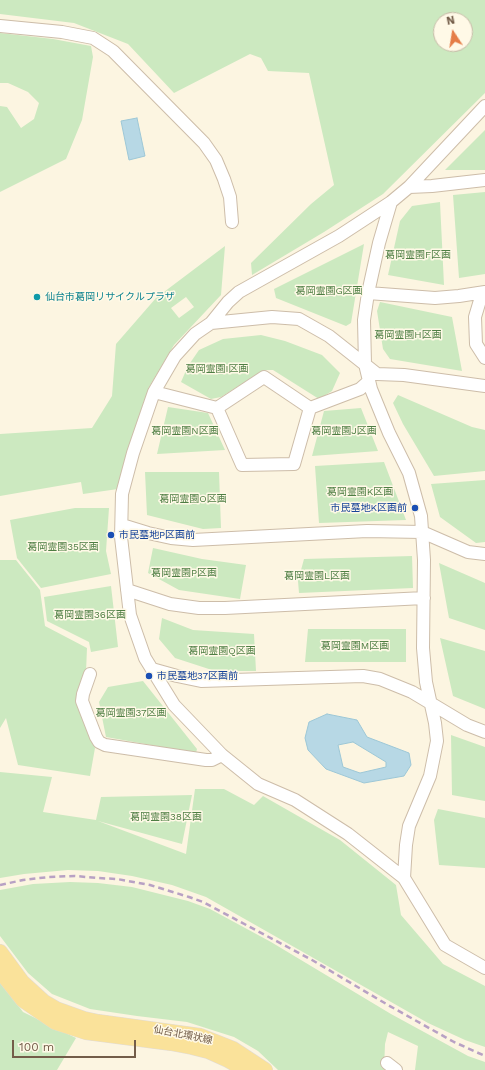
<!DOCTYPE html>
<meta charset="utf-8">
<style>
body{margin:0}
#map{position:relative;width:485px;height:1070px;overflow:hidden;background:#fcf5e1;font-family:"Work Sans",sans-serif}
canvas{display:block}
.north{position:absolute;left:433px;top:12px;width:40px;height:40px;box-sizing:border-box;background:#fff9e7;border:1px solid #c7bba8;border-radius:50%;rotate:348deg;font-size:11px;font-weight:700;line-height:16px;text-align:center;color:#735d49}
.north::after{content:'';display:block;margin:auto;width:14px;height:18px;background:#e57d47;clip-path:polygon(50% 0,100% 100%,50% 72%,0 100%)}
.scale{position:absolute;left:12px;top:1040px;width:124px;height:18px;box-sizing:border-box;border:2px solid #735d49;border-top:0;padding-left:5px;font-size:12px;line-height:14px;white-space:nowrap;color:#735d49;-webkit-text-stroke:3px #fff9e7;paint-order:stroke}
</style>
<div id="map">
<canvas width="485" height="1070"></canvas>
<div class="north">N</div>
<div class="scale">100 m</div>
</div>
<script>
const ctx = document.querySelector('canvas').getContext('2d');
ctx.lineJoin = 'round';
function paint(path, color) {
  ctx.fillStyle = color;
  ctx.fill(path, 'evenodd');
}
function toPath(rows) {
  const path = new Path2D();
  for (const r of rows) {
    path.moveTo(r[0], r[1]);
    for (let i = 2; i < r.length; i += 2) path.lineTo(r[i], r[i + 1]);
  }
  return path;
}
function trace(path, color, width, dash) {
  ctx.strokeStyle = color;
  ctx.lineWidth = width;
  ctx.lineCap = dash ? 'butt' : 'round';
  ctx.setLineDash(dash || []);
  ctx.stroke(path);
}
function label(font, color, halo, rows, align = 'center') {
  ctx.font = font + ' "Work Sans","Noto Sans JP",sans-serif';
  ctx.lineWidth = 3;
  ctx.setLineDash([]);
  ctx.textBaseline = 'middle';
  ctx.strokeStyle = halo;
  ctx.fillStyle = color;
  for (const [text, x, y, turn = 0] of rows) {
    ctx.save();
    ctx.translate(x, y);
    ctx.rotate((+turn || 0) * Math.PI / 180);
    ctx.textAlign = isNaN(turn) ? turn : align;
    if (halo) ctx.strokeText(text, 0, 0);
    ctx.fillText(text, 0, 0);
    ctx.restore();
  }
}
const green = toPath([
 [0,0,485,0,485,93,383,194,324,232,252,275,251,263,311,204,334,185,309,73,268,71,261,58,250,54,174,93,128,44,74,23,0,14],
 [441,20,465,20,465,44,441,44],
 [0,33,53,39,91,46,93,57,82,120,66,159,0,192,0,106,7,107,21,128,34,119,39,103,28,92,8,83,0,83],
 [485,130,485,170,445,170],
 [485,192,485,274,459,278,453,195],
 [440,202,444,285,388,275,400,221,412,206],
 [364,244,351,323,346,326,276,298,274,289],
 [225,246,221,295,174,345,149,387,118,489,83,494,81,482,0,496,0,434,92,428,112,396,116,344,156,298],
 [186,297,194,307,179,318,171,308],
 [380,302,452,317,462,371,390,359,383,349,377,311],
 [261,335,285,341,322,355,340,373,332,391,319,399,273,370,264,370,221,397,211,399,181,382,188,366,199,350,223,339],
 [398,395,472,427,485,430,485,471,434,476,403,424,393,403],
 [168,407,208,413,225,450,157,454],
 [361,408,378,451,312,456,324,411],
 [384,462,406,520,319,523,315,466],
 [145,472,219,472,221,528,203,529,147,515],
 [485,480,485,542,476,543,440,517,431,484],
 [75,508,109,508,106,551,111,574,41,588,17,558,10,520],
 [153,548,202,559,246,565,240,599,179,590,148,573],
 [412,556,413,588,299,593,298,581,304,559],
 [0,560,16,560,40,590,45,626,87,648,86,672,78,701,95,748,90,776,18,765,6,718,0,728],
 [439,563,485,583,485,630,449,618],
 [111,586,118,647,91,652,89,642,47,621,44,597],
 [162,618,193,630,254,634,256,671,215,671,175,658,159,639],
 [308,629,406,629,406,662,305,662],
 [440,638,485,651,485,709,453,696],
 [143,681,197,749,196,753,106,737,99,702,108,687],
 [451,735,485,747,485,801,452,795],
 [0,772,52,777,43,812,96,820,101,797,192,795,182,844,98,821,186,854,195,789,224,789,254,805,263,796,340,840,396,885,401,915,443,964,485,986,485,1047,465,1040,428,1023,206,897,172,885,132,876,98,871,68,870,24,874,0,878],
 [438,809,485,818,485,868,439,865,434,820],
 [70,882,98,883,132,887,188,901,210,909,271,942,391,1014,468,1056,485,1062,485,1070,415,1070,418,1046,388,1032,385,1044,384,1070,278,1070,258,1051,234,1037,187,1022,137,1016,90,1009,52,994,28,973,0,936,0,890,33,884],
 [0,981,23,1012,76,1038,57,1070,0,1070]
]);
const water = toPath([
 [137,118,145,156,129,160,121,121,137,118],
 [327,714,357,720,367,737,409,753,411,765,404,776,364,783,326,769,308,750,305,738,309,722,327,714],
 [353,742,386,762,386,767,360,773,343,767,338,745,353,742]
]);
const minor = toPath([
 [0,26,62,32,93,38,113,51,204,143,216,160,224,179,230,197,232,222],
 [485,106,409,187,391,202,339,236,239,292,228,302,211,323,195,334,175,356,154,392,133,453,122,494,121,537,130,615,145,658,174,705,222,755,258,784,295,800,348,834,404,878,445,945,485,968],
 [409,187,432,186,485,180],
 [391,202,379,243,368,293,364,320,365,364,371,389,389,433,409,473,421,516,424,560,423,648,426,682,435,723,437,741,430,776,409,826,406,845,404,878],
 [485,292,481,297,475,317,476,344,485,358],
 [368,293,435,298,459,296,485,292],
 [211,323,272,317,299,319,329,336,377,374,404,375,485,386],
 [154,392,217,408,264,377,310,408,360,389,369,381],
 [217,408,242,465,294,464,310,408],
 [122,525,148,533,171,538,193,540,367,531,422,532,468,552,485,554],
 [127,590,170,604,199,608,225,608,424,598],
 [152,669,177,676,201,681,363,676,380,679,412,692,467,725,485,732],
 [90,674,83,694,82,701,96,737,99,742,105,745,206,760,212,760,222,755],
 [387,1063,396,1070]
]);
const major = toPath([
 [0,952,22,982,44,1002,56,1009,84,1019,98,1022,200,1036,233,1049,265,1070],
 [0,971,23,1000,55,1022,86,1032,171,1043,192,1047,208,1051,228,1060,246,1070]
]);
const rail = toPath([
 [0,885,23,880,49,877,75,876,98,878,117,879,150,885,189,897,203,902,312,960,388,1005,454,1042,485,1056]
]);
const markers = [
 [37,297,4,"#0f9aa8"],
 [415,508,4,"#1a4fb4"],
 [111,535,4,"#1a4fb4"],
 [149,676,4,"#1a4fb4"]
];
const parkNames = [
 ["葛岡霊園F区画",418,255],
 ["葛岡霊園G区画",329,291],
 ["葛岡霊園H区画",408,335],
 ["葛岡霊園I区画",217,369],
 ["葛岡霊園N区画",185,431],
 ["葛岡霊園J区画",344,431],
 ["葛岡霊園K区画",360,492],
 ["葛岡霊園O区画",193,499],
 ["葛岡霊園35区画",63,547],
 ["葛岡霊園P区画",184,573],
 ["葛岡霊園L区画",317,576],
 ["葛岡霊園36区画",90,615],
 ["葛岡霊園M区画",355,646],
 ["葛岡霊園Q区画",222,651],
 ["葛岡霊園37区画",131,713],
 ["葛岡霊園38区画",166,817]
];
const cultureNames = [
 ["仙台市葛岡リサイクルプラザ",45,297]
];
const transitNames = [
 ["市民墓地K区画前",407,508,"right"],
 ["市民墓地P区画前",119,535],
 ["市民墓地37区画前",157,676]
];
const streetNames = [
 ["仙台北環状線",183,1035,11]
];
paint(green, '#cce9c0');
paint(water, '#b7d8e5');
trace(water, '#9dc7d6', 1);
trace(minor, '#cdbda9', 14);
trace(major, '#e0dbd7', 16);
trace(minor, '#fff', 12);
trace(major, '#fae29a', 15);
trace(rail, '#b8a1c4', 2.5, [6, 4]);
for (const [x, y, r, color] of markers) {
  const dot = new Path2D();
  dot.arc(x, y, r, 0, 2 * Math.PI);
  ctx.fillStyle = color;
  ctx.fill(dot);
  trace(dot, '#fff9e7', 1.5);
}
label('10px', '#4e7e43', '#fff9e7', parkNames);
label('10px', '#0d838f', '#fff9e7', cultureNames, 'left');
label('10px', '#164399', '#fff9e7', transitNames, 'left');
label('10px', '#735d49', '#fff9e7', streetNames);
</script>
